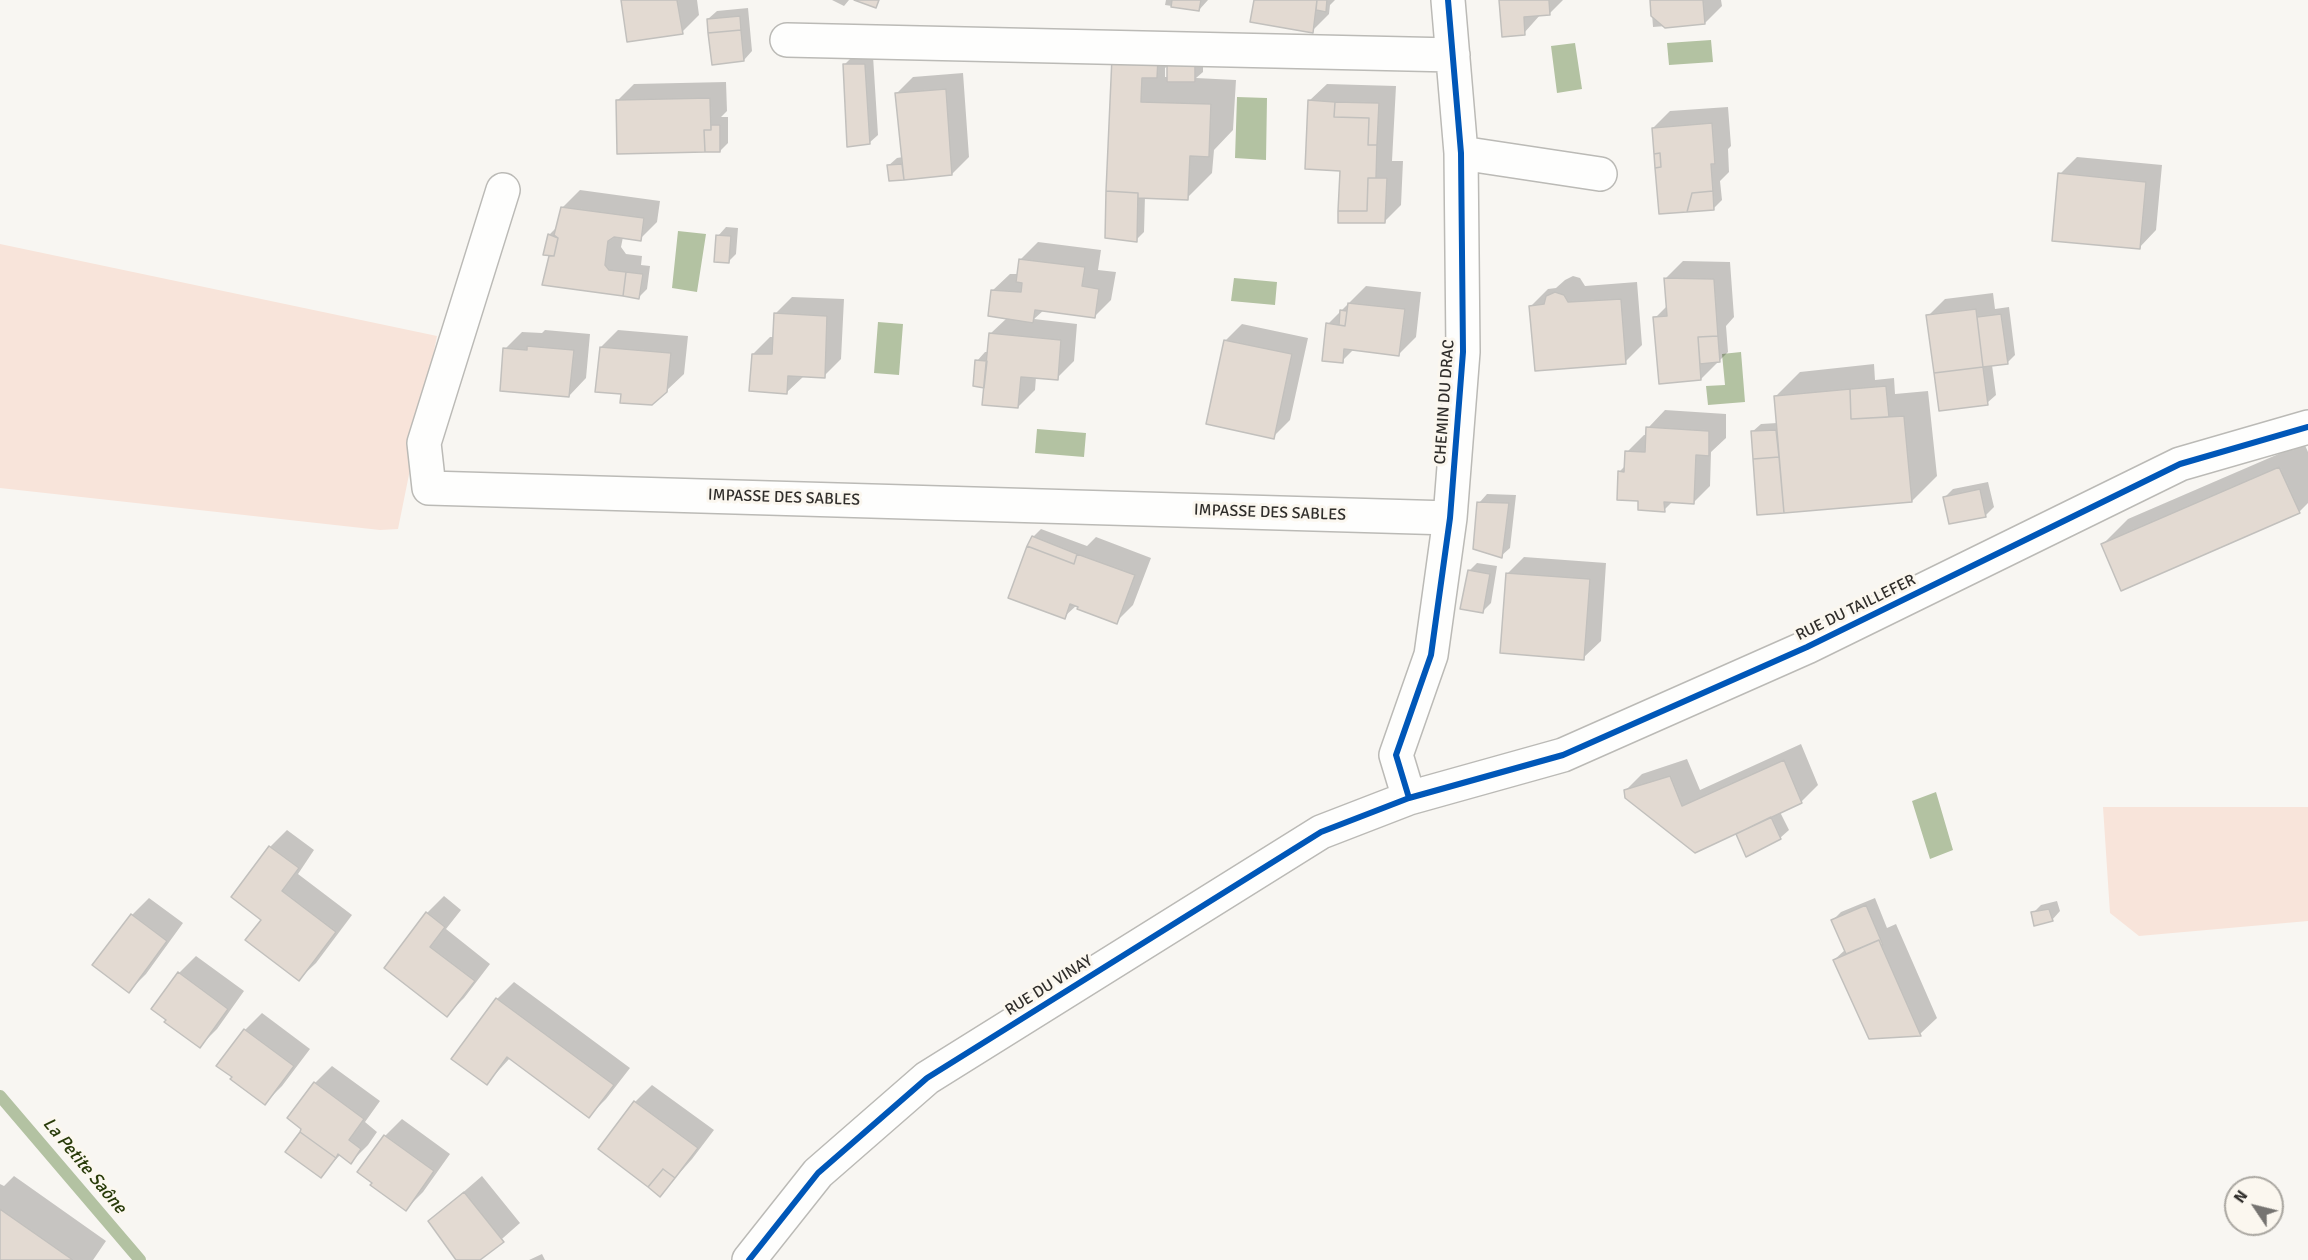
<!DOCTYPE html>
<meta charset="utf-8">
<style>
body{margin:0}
#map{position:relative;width:2308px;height:1260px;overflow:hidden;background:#f8f6f2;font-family:Signika,sans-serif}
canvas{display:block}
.north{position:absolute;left:2224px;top:1176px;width:60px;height:60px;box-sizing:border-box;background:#fbf7ef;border:2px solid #aaa7a1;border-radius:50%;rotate:305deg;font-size:16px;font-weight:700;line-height:24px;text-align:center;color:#302e2b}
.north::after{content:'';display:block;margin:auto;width:21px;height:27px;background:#767471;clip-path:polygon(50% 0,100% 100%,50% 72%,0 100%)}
</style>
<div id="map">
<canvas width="2308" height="1260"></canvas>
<div class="north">N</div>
</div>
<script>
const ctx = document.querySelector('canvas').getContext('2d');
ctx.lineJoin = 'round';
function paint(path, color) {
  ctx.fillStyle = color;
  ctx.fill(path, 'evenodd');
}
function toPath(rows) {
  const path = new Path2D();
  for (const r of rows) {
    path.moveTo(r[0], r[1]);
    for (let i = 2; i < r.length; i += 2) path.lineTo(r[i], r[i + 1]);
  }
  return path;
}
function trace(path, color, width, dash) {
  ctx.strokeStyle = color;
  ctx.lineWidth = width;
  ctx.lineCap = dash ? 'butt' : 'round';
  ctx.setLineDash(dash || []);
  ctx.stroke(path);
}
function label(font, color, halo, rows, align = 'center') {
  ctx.font = font + ' Signika,sans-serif';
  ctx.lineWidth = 6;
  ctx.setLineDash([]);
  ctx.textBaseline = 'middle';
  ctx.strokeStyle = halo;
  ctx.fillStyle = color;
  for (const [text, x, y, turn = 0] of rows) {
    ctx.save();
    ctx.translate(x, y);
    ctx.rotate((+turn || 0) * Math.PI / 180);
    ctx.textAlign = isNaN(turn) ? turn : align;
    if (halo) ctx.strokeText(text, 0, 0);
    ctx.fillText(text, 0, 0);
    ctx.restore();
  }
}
const green = toPath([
 [0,244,437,336,398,529,380,530,0,488],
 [2103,807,2308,807,2308,921,2139,936,2110,913]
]);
const water = toPath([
 [1711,40,1713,62,1669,65,1667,43],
 [1575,43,1582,89,1557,93,1551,46],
 [1237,97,1267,98,1266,160,1235,158],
 [678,231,706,234,697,292,672,288],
 [1234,278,1277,282,1275,305,1231,301],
 [878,322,903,324,899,375,874,373],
 [1741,352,1745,402,1708,405,1706,386,1725,385,1722,354],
 [1037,429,1086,433,1084,457,1035,453],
 [1936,792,1953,850,1930,859,1912,801]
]);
const shadow = toPath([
 [622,0,697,0,699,15,682,32],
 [832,0,849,0,844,6],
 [1166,0,1208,0,1199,10,1165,5],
 [1255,0,1335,0,1330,5,1329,14,1312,31],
 [1501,0,1563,0,1549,14,1541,14,1524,33],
 [1651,0,1721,0,1722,6,1705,23,1653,27],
 [748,8,752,51,744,60,708,19,717,11],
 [853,56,873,56,878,135,869,143,844,65],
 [1203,57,1203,72,1196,78,1236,80,1233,130,1214,150,1212,173,1187,198,1145,196,1144,232,1136,240,1113,58],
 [1169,65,1168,77,1165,77,1165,68],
 [963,73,969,157,952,174,891,179,888,166,897,158,903,157,896,94,913,77],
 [726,82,727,111,721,117,728,117,728,143,720,151,617,101,634,84],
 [1327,84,1396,86,1392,161,1403,161,1401,205,1384,222,1342,170,1309,101],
 [1728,107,1731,146,1728,149,1729,172,1720,181,1722,200,1714,208,1653,128,1670,111],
 [2077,157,2162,165,2156,230,2139,248,2060,174],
 [580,190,660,201,657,222,640,239,623,237,621,247,626,254,642,256,641,265,650,266,647,289,639,297,551,257,553,254,545,253,550,234,558,226,563,207],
 [726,227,738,228,736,254,728,262,718,236],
 [1038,242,1101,250,1098,270,1116,272,1111,300,1094,317,1044,310,1034,319,1077,324,1074,361,1057,378,1036,377,1035,390,1018,407,985,386,977,361,985,352,989,352,990,334,1007,318,992,291,1010,274,1019,274,1021,259],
 [1683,261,1730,262,1734,317,1726,326,1728,352,1701,379,1655,318,1668,305,1666,278],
 [1573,276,1580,278,1585,286,1637,282,1642,345,1625,362,1531,306,1548,289,1556,288,1565,280],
 [1366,286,1421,292,1416,337,1399,354,1354,349,1342,361,1328,324],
 [1993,293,1995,309,2009,307,2015,355,2007,363,1992,365,1996,395,1987,403,1928,316,1945,299],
 [792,297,844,299,841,359,824,376,804,376,786,393,753,354,770,337,774,337,775,314],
 [1242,324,1308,338,1290,420,1273,437,1225,341],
 [545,330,590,334,586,378,569,396,505,349,522,332,542,333],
 [618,330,688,336,684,374,666,391,622,393,601,347],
 [1874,364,1875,380,1894,378,1895,394,1928,391,1937,476,1912,501,1758,514,1752,432,1761,424,1777,423,1775,397,1800,372],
 [1665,410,1726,414,1726,438,1711,452,1710,486,1693,503,1673,501,1664,510,1640,499,1619,472,1626,465,1627,452,1644,435,1647,435,1648,428],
 [2304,443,2308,452,2308,503,2299,512,2103,544,2128,519],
 [1988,482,1994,507,1986,515,1945,497,1953,489],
 [1487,494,1516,495,1510,548,1501,556,1479,503],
 [1041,529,1087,546,1096,537,1151,558,1133,605,1116,622,1077,605,1064,617,1033,537],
 [1524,557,1606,563,1601,641,1583,658,1507,574],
 [1477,563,1497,566,1491,603,1482,612,1469,571],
 [1801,744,1818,785,1801,802,1780,812,1789,830,1780,838,1747,855,1736,832,1625,791,1642,774,1687,759,1700,790],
 [287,830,314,850,298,874,352,915,316,963,299,979,263,920,270,847],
 [444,896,461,910,446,929,490,964,464,998,447,1015,386,968,427,913],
 [149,898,183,923,146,974,129,991,94,965,132,915],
 [1875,898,1887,928,1896,924,1937,1018,1920,1034,1870,1037,1834,960,1846,949,1833,920,1841,912],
 [2057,901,2060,911,2052,920,2033,913,2041,905],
 [196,956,244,991,217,1029,200,1046,153,1008,179,973],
 [514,982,630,1068,606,1099,589,1116,510,1058,487,1083,453,1059,497,999],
 [262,1013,310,1049,282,1086,265,1103,245,1030],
 [332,1066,380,1101,365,1122,377,1132,368,1145,351,1162,341,1154,320,1176,303,1129,289,1118,315,1083],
 [652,1085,714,1130,692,1159,660,1195,635,1102],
 [402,1119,450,1154,423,1192,406,1209,374,1183,385,1136],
 [14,1176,106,1241,93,1260,0,1260,0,1184,4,1186],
 [482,1176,520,1223,478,1260,459,1260,430,1221],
 [542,1254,545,1260,529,1260]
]);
const stream = toPath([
 [0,1096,140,1260]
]);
const building = toPath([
 [621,0,677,0,683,34,627,42,621,0],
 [854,0,879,0,876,8,854,0],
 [1172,0,1201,0,1199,11,1171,7,1172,0],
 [1254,0,1317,0,1313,33,1250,22,1254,0],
 [1317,0,1327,0,1326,12,1316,10,1317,0],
 [1499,0,1549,0,1550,15,1524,17,1525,35,1502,37,1499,0],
 [1650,0,1703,0,1705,24,1665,28,1651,16,1650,0],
 [740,16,741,30,708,33,707,19,740,16],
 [741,30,744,61,712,65,708,33,741,30],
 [1112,57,1158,60,1157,78,1142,78,1141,102,1211,104,1209,157,1190,156,1188,200,1138,198,1138,193,1106,191,1112,57],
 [843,64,865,64,870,144,847,147,843,64],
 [1167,64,1195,64,1195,82,1167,82,1167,64],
 [946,89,952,175,904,180,895,93,946,89],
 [710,98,711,130,704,130,705,152,617,154,616,100,710,98],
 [1308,100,1335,102,1334,117,1369,118,1368,145,1377,145,1376,178,1368,178,1367,211,1338,211,1340,171,1305,169,1308,100],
 [1335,102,1379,103,1377,145,1368,145,1369,118,1334,117,1335,102],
 [1712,123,1715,164,1711,164,1713,191,1692,193,1687,212,1659,214,1655,168,1661,167,1660,153,1654,154,1652,128,1712,123],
 [711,125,720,125,720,152,705,152,704,130,711,130,711,125],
 [1660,153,1661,167,1655,168,1654,154,1660,153],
 [902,164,904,180,889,181,887,165,902,164],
 [2058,173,2146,182,2140,249,2052,241,2058,173],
 [1368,178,1387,178,1385,223,1338,223,1338,211,1367,211,1368,178],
 [1106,191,1138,193,1137,242,1105,238,1106,191],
 [1713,191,1714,210,1687,212,1692,193,1713,191],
 [561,207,644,218,641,241,614,237,608,241,605,265,609,270,626,272,623,296,542,285,549,256,554,256,558,238,554,235,561,207],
 [548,234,558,238,554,256,543,255,548,234],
 [716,235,731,236,729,263,714,262,716,235],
 [1019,259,1085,267,1082,286,1099,289,1095,318,1035,310,1033,323,988,316,991,290,1021,292,1022,283,1016,282,1019,259],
 [626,272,643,274,639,299,623,296,626,272],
 [1664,278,1714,279,1718,336,1698,337,1701,380,1659,384,1653,317,1667,316,1664,278],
 [1555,292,1564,295,1568,302,1621,299,1626,364,1535,371,1529,306,1544,304,1546,296,1555,292],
 [1348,303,1405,309,1399,356,1344,349,1343,363,1322,361,1326,323,1345,326,1348,303],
 [1976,309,1983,367,1934,373,1926,315,1976,309],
 [1340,310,1347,311,1345,326,1339,325,1340,310],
 [774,313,827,316,825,378,788,376,787,394,749,391,752,354,772,354,774,313],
 [2001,314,2008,364,1983,367,1977,317,2001,314],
 [989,333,1061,340,1058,380,1021,377,1018,408,982,405,989,333],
 [1718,336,1720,362,1700,364,1698,337,1718,336],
 [1224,340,1292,354,1274,439,1206,424,1224,340],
 [527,346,574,350,569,397,500,391,503,348,527,350,527,346],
 [600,347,671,353,667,392,652,405,620,403,621,394,595,392,600,347],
 [975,360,987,361,984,388,973,386,975,360],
 [1983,367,1988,405,1939,411,1934,373,1983,367],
 [1886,386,1889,417,1851,419,1850,389,1886,386],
 [1850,389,1851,419,1904,416,1912,502,1784,513,1774,396,1850,389],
 [1646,427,1709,431,1709,456,1696,455,1694,504,1664,502,1665,512,1638,510,1638,501,1617,500,1618,471,1624,472,1625,451,1645,452,1646,427],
 [1776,430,1779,457,1753,459,1751,431,1776,430],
 [1779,457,1784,513,1757,515,1753,459,1779,457],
 [2279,467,2300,513,2121,591,2101,544,2279,467],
 [1980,489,1986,517,1949,524,1943,497,1980,489],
 [1477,502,1509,503,1502,558,1473,549,1477,502],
 [1032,536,1077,554,1074,564,1027,546,1032,536],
 [1027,546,1074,564,1077,554,1135,575,1117,624,1077,609,1078,607,1070,604,1065,619,1008,598,1027,546],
 [1468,570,1490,574,1483,613,1460,609,1468,570],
 [1506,573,1590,579,1584,660,1500,653,1506,573],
 [1784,760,1802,803,1695,853,1625,798,1624,790,1670,776,1682,806,1784,760],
 [1771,817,1781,839,1746,857,1736,834,1771,817],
 [269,846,299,868,282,891,336,932,299,981,245,940,261,920,231,897,269,846],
 [1866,905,1883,945,1881,945,1879,940,1846,954,1831,920,1866,905],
 [2049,909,2053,921,2034,926,2031,912,2049,909],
 [426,912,445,927,430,947,475,981,447,1017,384,968,426,912],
 [131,914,167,941,129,993,92,965,131,914],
 [1879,940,1881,945,1921,1036,1869,1039,1833,960,1879,940],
 [178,972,228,1009,200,1048,164,1022,166,1020,151,1009,178,972],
 [496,998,614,1085,589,1118,507,1057,487,1085,451,1059,496,998],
 [244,1029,294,1066,265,1105,230,1079,232,1077,216,1066,244,1029],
 [314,1082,364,1119,349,1140,361,1149,351,1164,338,1154,336,1158,300,1132,301,1129,287,1118,314,1082],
 [634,1101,698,1148,675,1178,663,1169,648,1187,598,1149,634,1101],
 [300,1132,336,1158,321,1178,285,1152,300,1132],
 [384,1135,434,1171,406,1211,370,1185,372,1183,357,1172,384,1135],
 [663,1169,675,1178,660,1197,648,1187,663,1169],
 [464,1192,504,1242,480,1260,456,1260,428,1221,464,1192],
 [0,1209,73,1260,0,1260,0,1209]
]);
const minor = toPath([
 [787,40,1453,55],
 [1461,153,1600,174],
 [503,190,424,443,429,488,1450,518],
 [1409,798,1396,755,1431,655,1450,518,1463,352,1461,153,1448,0],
 [749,1260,818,1173,927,1078,1321,832,1409,798,1563,755,1807,647,2180,464,2308,427]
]);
const cycleway = toPath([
 [1409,798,1396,755,1431,655,1450,518,1463,352,1461,153,1448,0],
 [749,1260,818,1173,927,1078,1321,832,1409,798,1563,755,1807,647,2180,464,2308,427]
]);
const streetNames = [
 ["CHEMIN DU DRAC",1445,402,-86],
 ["IMPASSE DES SABLES",784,498,2],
 ["IMPASSE DES SABLES",1270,513,2],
 ["RUE DU TAILLEFER",1856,608,-26],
 ["RUE DU VINAY",1049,986,-32]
];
const waterNames = [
 ["La Petite Saône",84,1166,50]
];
paint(green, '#f8e4da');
paint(water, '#b3c2a2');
paint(shadow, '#0003');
trace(stream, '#b3c2a2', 12);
paint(building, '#e3dad2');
trace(building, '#c2c0bd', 1.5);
trace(minor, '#bbbab6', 36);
trace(minor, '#fefefd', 33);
trace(cycleway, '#0057b8', 6);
label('16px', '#302e2b', '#fbf7ef', streetNames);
label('italic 18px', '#283b09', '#fbf7ef', waterNames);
</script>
